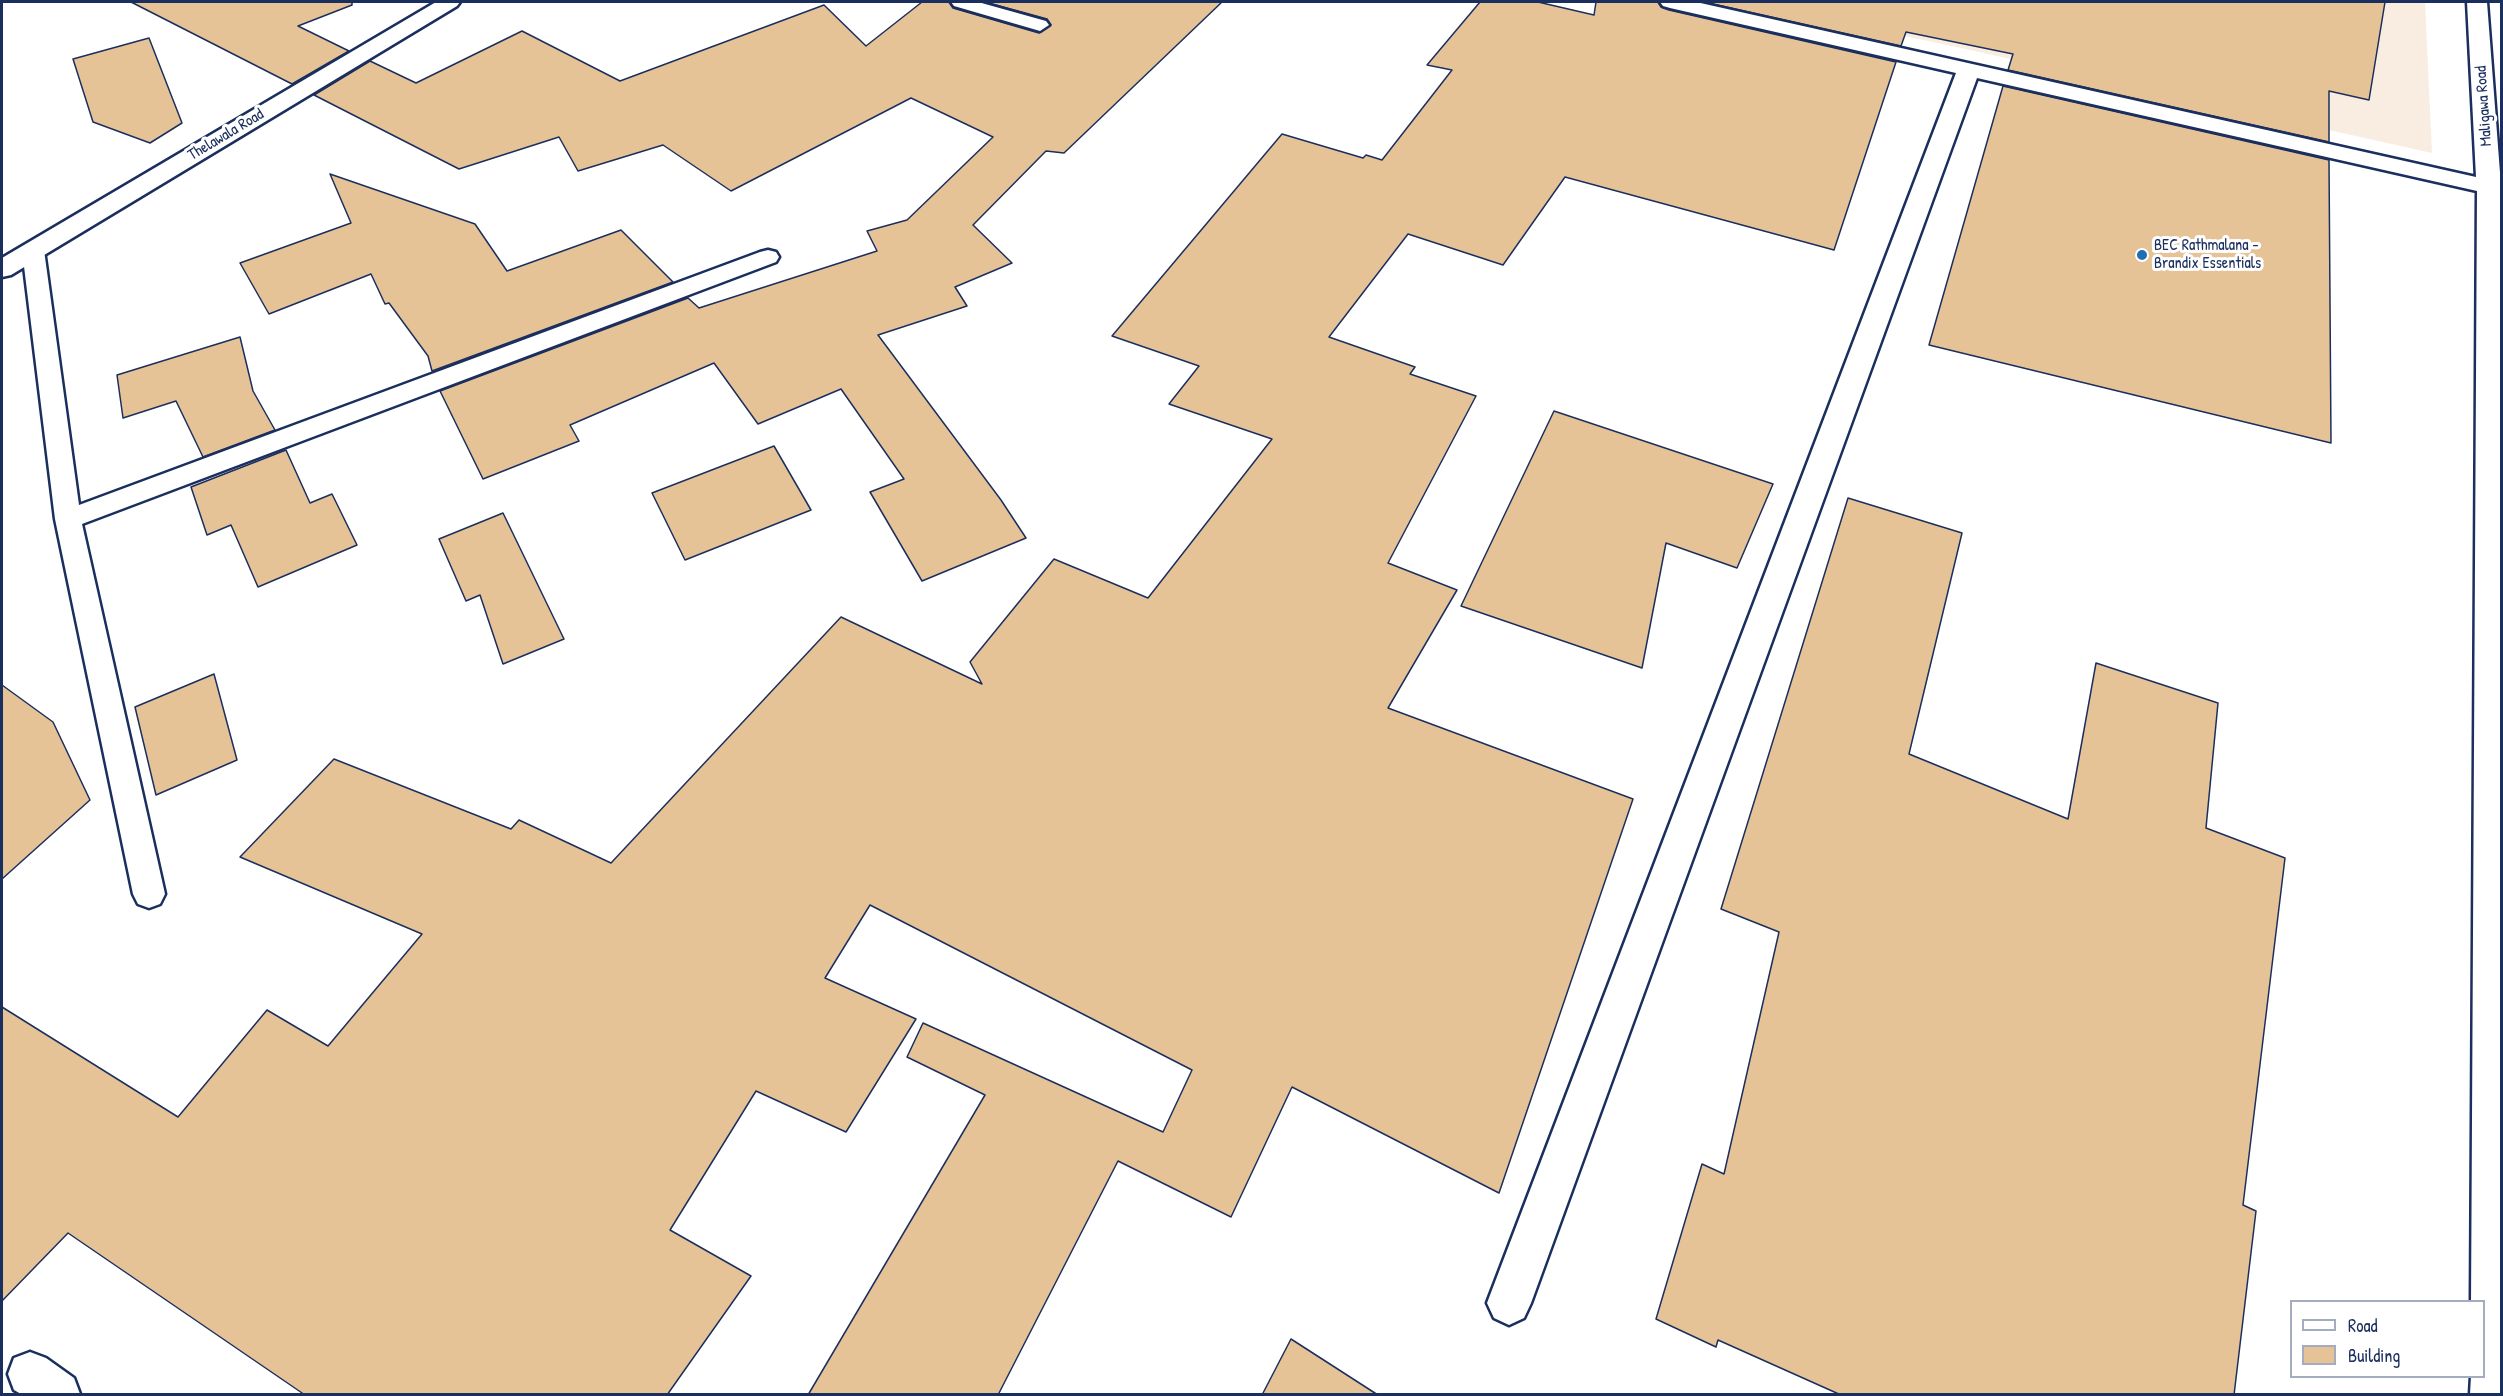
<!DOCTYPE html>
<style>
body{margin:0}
#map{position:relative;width:2503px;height:1396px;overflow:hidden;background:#fff;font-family:"Patrick Hand",sans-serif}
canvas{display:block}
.frame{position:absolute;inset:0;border:3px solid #1b2f5e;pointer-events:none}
.legend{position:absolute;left:2290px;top:1300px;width:195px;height:78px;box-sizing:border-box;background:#fff;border:2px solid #a4acbf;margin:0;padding:8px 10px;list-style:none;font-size:18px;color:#1b2f5e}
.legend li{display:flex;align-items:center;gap:12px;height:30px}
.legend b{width:30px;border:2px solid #a4acbf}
</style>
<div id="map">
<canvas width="2503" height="1396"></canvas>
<div class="frame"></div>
<ul class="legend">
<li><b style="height:8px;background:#fff"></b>Road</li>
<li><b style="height:16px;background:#e6c397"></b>Building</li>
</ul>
</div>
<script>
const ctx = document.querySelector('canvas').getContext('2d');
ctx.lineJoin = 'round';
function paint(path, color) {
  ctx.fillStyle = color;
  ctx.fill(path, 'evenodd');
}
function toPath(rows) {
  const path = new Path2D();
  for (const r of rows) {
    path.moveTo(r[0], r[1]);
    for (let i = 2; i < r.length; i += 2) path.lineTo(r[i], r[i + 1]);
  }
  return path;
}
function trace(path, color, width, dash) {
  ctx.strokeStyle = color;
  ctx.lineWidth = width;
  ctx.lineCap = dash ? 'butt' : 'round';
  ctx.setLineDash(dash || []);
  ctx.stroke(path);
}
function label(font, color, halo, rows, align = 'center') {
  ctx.font = font + ' "Patrick Hand",sans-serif';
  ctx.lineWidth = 6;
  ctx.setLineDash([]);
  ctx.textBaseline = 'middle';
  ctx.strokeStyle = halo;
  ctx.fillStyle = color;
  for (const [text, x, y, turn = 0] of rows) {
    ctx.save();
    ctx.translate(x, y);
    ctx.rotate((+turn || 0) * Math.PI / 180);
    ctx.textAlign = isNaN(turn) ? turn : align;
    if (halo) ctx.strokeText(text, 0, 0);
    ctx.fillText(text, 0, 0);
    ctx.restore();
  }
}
const built = toPath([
 [1746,2,2425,2,2432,153,1961,48]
]);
const building = toPath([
 [131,2,352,2,352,5,298,26,349,51,292,84,131,2],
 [922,2,949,2,953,8,1039,33,1051,25,1047,19,985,2,1222,2,1064,153,1046,151,973,225,1012,263,955,287,967,306,878,335,1001,500,1026,538,922,581,870,492,904,479,841,389,758,424,714,363,570,425,579,441,483,479,440,391,688,298,699,308,877,251,867,231,907,220,993,137,911,98,731,191,663,145,578,171,559,137,459,169,314,95,370,61,416,83,522,31,620,81,824,5,866,46,922,2],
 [1480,2,1538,2,1594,15,1596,2,1658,2,1661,7,1669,10,1896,62,1834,250,1565,177,1503,265,1408,234,1329,337,1415,367,1410,374,1476,396,1388,563,1457,590,1388,708,1633,799,1499,1193,1292,1087,1231,1217,1118,1161,998,1395,808,1395,985,1095,907,1057,923,1023,1163,1132,1192,1070,870,905,825,978,916,1019,846,1132,756,1091,670,1230,751,1276,667,1395,305,1395,68,1233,2,1301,2,1007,178,1117,267,1010,328,1046,422,934,240,857,334,759,511,829,519,820,611,863,841,617,982,684,970,662,1054,559,1148,598,1272,439,1169,404,1199,366,1112,336,1282,134,1363,158,1366,155,1382,160,1452,70,1427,65,1480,2],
 [1704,2,2385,2,2369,100,2329,91,2329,142,2008,70,2013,54,1906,32,1901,46,1704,2],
 [149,38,182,123,150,143,93,122,73,59,149,38],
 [2003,86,2329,160,2331,443,1929,345,2003,86],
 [330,174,475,224,507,271,621,230,673,282,432,371,428,356,389,303,385,304,371,274,269,314,240,263,351,223,330,174],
 [240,337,253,391,275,430,203,457,176,401,123,418,117,375,240,337],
 [1554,411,1773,484,1737,568,1666,543,1642,668,1461,606,1554,411],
 [774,446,811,510,685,560,652,493,774,446],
 [286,450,310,503,332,494,357,545,258,587,231,525,207,535,191,487,286,450],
 [1848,498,1962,533,1909,754,2068,819,2096,663,2218,703,2206,828,2285,858,2243,1205,2256,1211,2234,1395,1841,1395,1718,1340,1716,1347,1656,1319,1702,1164,1724,1174,1779,932,1721,909,1848,498],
 [503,513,564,639,503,664,480,595,466,601,439,539,503,513],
 [214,674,237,760,156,795,135,707,214,674],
 [2,685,53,722,90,800,2,879,2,685],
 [1291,1339,1378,1395,1262,1395,1291,1339]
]);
const service = toPath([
 [951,2,978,2,1046,21,1049,25,1040,31,954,6,951,2],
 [33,243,41,245,44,250,79,505,760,252,768,250,776,252,779,257,776,262,82,524,165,894,160,904,149,908,138,904,133,894,55,519,22,250,25,245,33,243]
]);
const minor = toPath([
 [436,2,460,2,457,6,11,275,2,277,2,258,436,2],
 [1660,2,1696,2,2476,177,2467,2,2487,2,2502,199,2502,1394,2470,1394,2471,1376,2484,1376,2484,1302,2471,1302,2477,191,1977,78,1531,1303,1524,1318,1509,1325,1494,1318,1487,1303,1956,73,1670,8,1663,6,1660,2],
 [30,1352,46,1358,74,1378,80,1394,21,1394,14,1390,8,1374,14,1358,30,1352]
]);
const markers = [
 [2142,255,6,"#1f6fb2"]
];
const farStreetnames = [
 ["Maligawa Road",2484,106,-94],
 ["Thelawala Road",226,135,-31]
];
const farPoinames = [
 ["BEC Rathmalana -",2154,246],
 ["Brandix Essentials",2154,264]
];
paint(built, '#f8ede0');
paint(building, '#e6c397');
trace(building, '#1b2f5e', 1.5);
trace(service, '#1b2f5e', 5);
trace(minor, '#1b2f5e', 5);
paint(service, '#fff');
paint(minor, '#fff');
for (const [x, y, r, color] of markers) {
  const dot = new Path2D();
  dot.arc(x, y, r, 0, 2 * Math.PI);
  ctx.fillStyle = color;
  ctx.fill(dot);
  trace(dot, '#fff', 2);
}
label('16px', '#1b2f5e', '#fff', farStreetnames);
label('16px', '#1b2f5e', '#fff', farPoinames, 'left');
</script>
